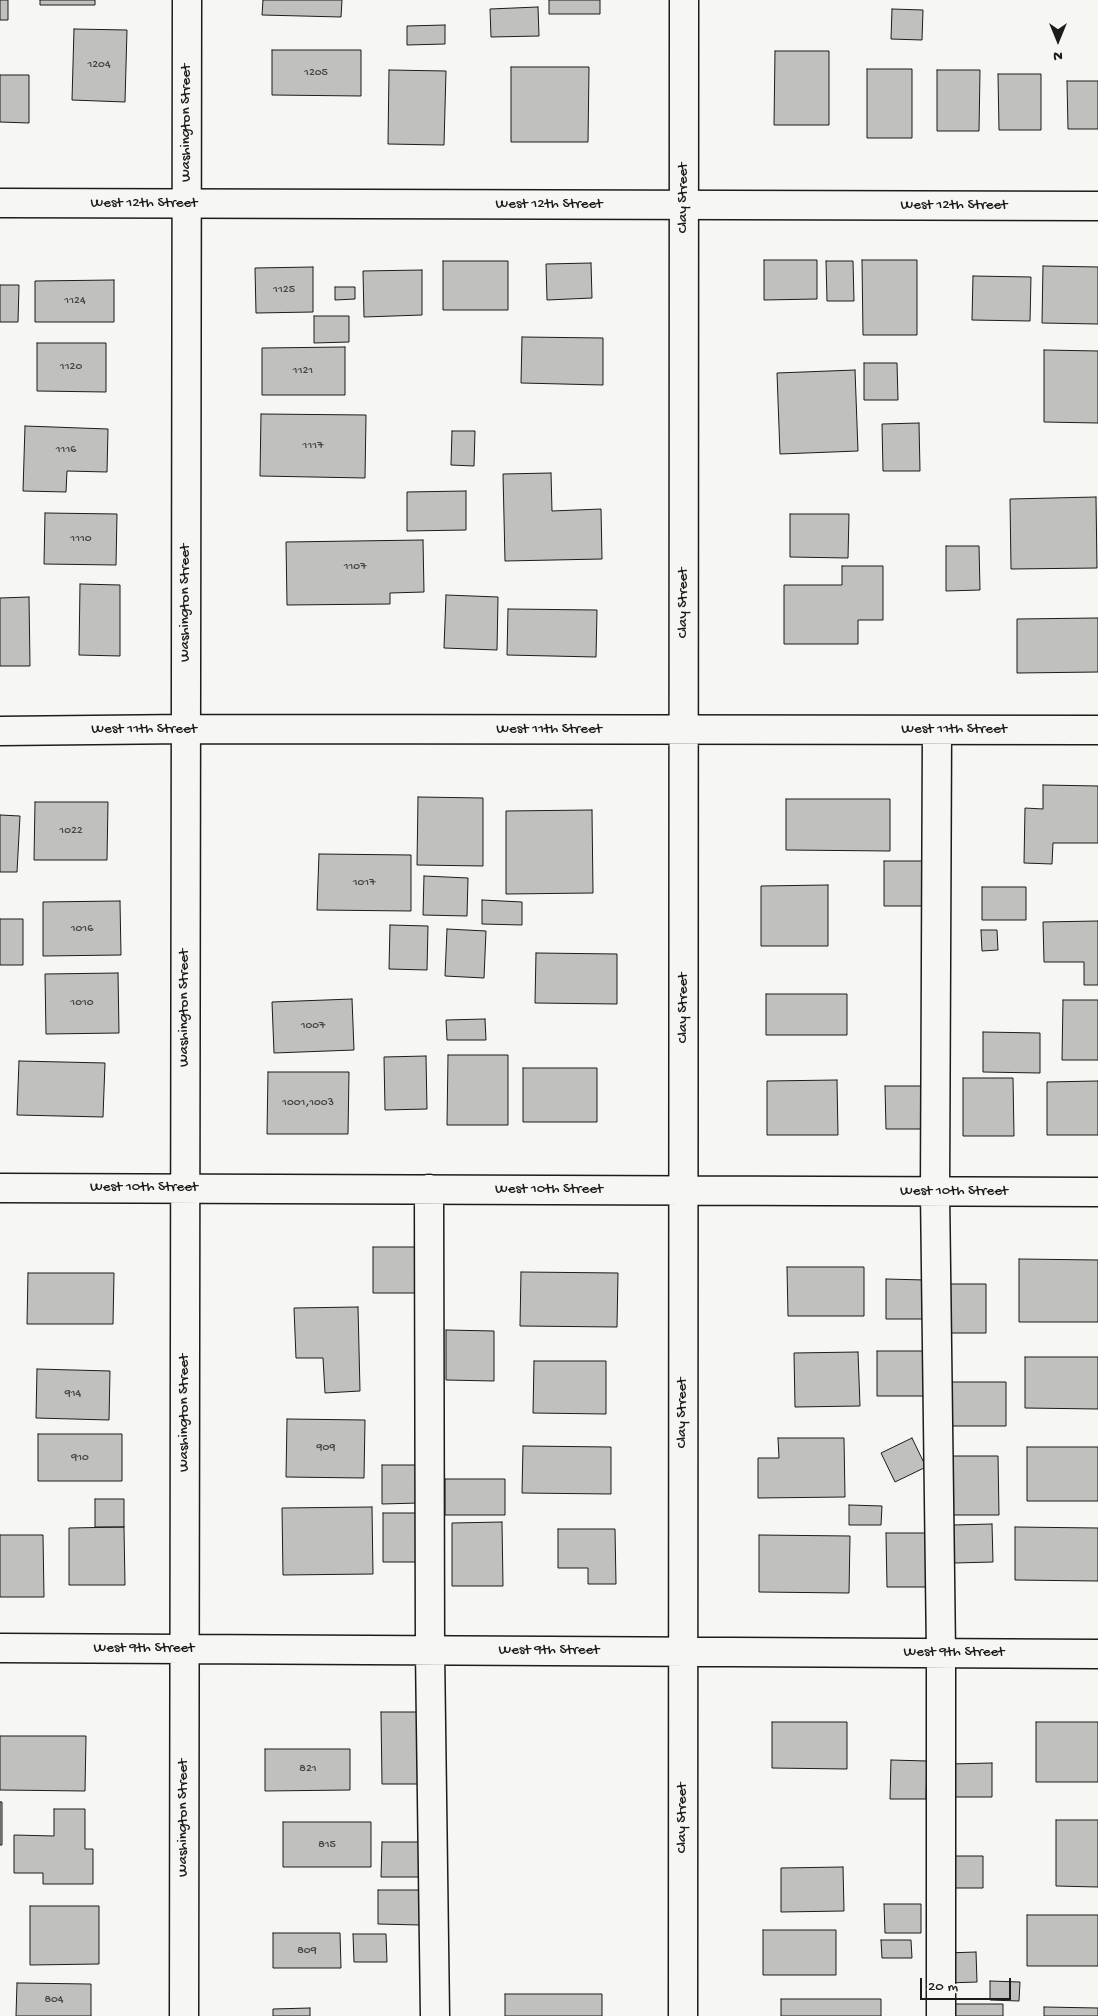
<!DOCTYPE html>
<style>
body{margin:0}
#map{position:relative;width:1098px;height:2016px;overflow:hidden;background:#f6f6f2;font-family:"Gochi Hand",sans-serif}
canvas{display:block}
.north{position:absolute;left:1033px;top:15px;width:50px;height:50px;-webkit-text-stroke:4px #f6f6f2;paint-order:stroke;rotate:180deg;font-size:14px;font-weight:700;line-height:20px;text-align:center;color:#1c1c1c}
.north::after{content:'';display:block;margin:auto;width:18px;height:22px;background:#1c1c1c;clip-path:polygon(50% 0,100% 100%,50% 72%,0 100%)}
.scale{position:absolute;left:920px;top:1978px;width:91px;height:22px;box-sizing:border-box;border:2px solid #1c1c1c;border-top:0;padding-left:6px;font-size:15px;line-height:18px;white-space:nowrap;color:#1c1c1c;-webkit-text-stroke:4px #f6f6f2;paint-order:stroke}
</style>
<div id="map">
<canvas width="1098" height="2016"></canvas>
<div class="north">N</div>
<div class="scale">20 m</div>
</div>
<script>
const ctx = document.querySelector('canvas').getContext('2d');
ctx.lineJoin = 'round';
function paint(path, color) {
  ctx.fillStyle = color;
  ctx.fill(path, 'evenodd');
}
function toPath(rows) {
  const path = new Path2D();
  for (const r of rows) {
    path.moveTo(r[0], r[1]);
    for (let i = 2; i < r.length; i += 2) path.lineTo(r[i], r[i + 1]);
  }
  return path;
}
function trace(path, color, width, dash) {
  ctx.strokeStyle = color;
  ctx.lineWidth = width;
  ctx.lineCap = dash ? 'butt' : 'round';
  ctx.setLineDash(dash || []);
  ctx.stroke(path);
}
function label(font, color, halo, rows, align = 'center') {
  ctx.font = font + ' "Gochi Hand",sans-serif';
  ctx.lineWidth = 5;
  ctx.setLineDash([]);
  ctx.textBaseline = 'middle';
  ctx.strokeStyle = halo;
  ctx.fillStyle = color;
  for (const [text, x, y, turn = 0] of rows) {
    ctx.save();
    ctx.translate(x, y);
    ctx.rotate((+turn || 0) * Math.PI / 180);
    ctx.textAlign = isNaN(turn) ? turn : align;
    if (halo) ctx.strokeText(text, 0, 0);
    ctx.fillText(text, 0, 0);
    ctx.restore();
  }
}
const building = toPath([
 [0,0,8,0,8,20,0,20,0,0],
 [40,0,95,0,95,5,40,5,40,0],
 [263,0,342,0,341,17,262,15,263,0],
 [549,0,600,0,600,14,549,14,549,0],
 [538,7,539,36,491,37,490,9,538,7],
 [892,9,923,10,922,40,891,39,892,9],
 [445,25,445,44,407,45,407,26,445,25],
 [74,29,127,30,125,102,72,100,74,29],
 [272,50,361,50,361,96,272,95,272,50],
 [775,51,829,51,829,125,774,125,775,51],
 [511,67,589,67,588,142,511,142,511,67],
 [867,69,912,69,912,138,867,138,867,69],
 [389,70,446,71,444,145,388,144,389,70],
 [937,70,980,70,979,131,937,131,937,70],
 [998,74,1041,74,1041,130,999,130,998,74],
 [0,75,29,75,29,123,0,122,0,75],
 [1067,81,1098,81,1098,129,1068,129,1067,81],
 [764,260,817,260,817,299,764,300,764,260],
 [862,260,917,260,917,335,863,335,862,260],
 [443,261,508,261,508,310,443,310,443,261],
 [826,261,853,261,854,301,827,301,826,261],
 [591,263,592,298,547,300,546,264,591,263],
 [1043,266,1098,267,1098,324,1042,323,1043,266],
 [313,267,313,312,256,313,255,268,313,267],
 [422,270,422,315,364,317,363,271,422,270],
 [973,276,1031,277,1030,321,972,320,973,276],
 [114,280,114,322,35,322,35,281,114,280],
 [0,285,19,285,18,322,0,322,0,285],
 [335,287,355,287,355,299,335,300,335,287],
 [314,316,349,316,349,342,314,343,314,316],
 [522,337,603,338,603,385,521,383,522,337],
 [37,343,106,343,106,392,37,391,37,343],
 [345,347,345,395,262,395,262,348,345,347],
 [1044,350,1098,351,1098,423,1044,422,1044,350],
 [864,363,897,363,898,400,864,400,864,363],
 [855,370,858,451,780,454,777,373,855,370],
 [261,414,366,415,365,478,260,476,261,414],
 [919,423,920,471,883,471,882,424,919,423],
 [25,426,108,429,107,472,67,471,66,492,23,491,25,426],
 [452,431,475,431,474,466,451,465,452,431],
 [551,473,552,511,601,509,602,559,505,561,503,474,551,473],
 [466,491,466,530,407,531,407,492,466,491],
 [1096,497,1097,568,1011,569,1010,499,1096,497],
 [45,513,117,514,116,565,44,564,45,513],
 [790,514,849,514,848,558,790,557,790,514],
 [423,540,424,592,390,593,390,604,287,605,286,542,423,540],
 [946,546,979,546,980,590,946,591,946,546],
 [842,566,883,566,883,620,858,620,858,644,784,644,784,585,842,585,842,566],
 [80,584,120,585,120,656,79,655,80,584],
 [446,595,498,597,497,650,444,648,446,595],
 [29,597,30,666,0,666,0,598,29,597],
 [508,609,597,610,596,657,507,655,508,609],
 [1098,618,1098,672,1017,673,1017,619,1098,618],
 [1043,785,1098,786,1098,843,1053,843,1052,864,1024,863,1025,808,1043,809,1043,785],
 [418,797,483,798,483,866,417,865,418,797],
 [786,799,890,799,890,851,786,850,786,799],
 [35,802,108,802,107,860,34,860,35,802],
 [592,810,593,893,506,894,506,811,592,810],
 [0,815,20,816,17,872,0,872,0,815],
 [319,854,411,855,411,911,317,910,319,854],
 [884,861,927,861,927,906,884,906,884,861],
 [424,876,468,878,467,916,423,915,424,876],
 [828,885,828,946,761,946,761,886,828,885],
 [982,887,1026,887,1026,920,982,920,982,887],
 [482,900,522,902,522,925,482,924,482,900],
 [120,901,121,955,43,956,43,902,120,901],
 [0,919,23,919,23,965,0,965,0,919],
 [1098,921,1098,985,1084,985,1084,962,1044,962,1043,922,1098,921],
 [390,925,428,926,427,970,389,969,390,925],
 [447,929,486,931,484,978,445,976,447,929],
 [981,930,997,930,998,950,982,951,981,930],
 [536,953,617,954,617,1004,535,1003,536,953],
 [118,973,119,1033,46,1034,45,974,118,973],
 [766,994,847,994,847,1035,766,1035,766,994],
 [352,999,354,1050,274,1053,272,1002,352,999],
 [1063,1000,1098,1000,1098,1060,1062,1060,1063,1000],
 [485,1019,486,1040,447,1040,446,1020,485,1019],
 [983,1032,1040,1033,1040,1073,983,1072,983,1032],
 [448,1055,508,1055,508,1125,447,1125,448,1055],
 [426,1056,427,1109,385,1110,384,1057,426,1056],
 [19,1061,105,1063,103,1117,17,1115,19,1061],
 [523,1068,597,1068,597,1122,523,1122,523,1068],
 [268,1072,349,1072,348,1134,267,1134,268,1072],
 [963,1078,1013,1078,1014,1136,963,1136,963,1078],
 [837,1080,838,1135,767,1135,767,1081,837,1080],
 [1098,1081,1098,1135,1047,1135,1047,1082,1098,1081],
 [885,1086,925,1086,926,1129,886,1129,885,1086],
 [373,1247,417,1247,417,1293,373,1293,373,1247],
 [1019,1259,1098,1260,1098,1322,1019,1322,1019,1259],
 [787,1267,864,1267,864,1316,788,1316,787,1267],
 [521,1272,618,1273,617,1327,520,1326,521,1272],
 [28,1273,114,1273,113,1324,27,1324,28,1273],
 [886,1279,925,1280,924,1319,886,1319,886,1279],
 [947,1284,986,1284,986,1333,947,1333,947,1284],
 [358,1307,360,1391,325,1393,323,1358,296,1358,294,1308,358,1307],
 [446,1330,494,1331,494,1381,446,1380,446,1330],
 [877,1351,926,1351,926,1396,877,1396,877,1351],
 [858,1352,860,1406,795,1407,794,1353,858,1352],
 [1025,1357,1098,1357,1098,1409,1025,1408,1025,1357],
 [534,1361,606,1361,606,1414,533,1413,534,1361],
 [37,1369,110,1371,109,1420,36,1418,37,1369],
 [951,1382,1006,1382,1006,1426,951,1426,951,1382],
 [287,1419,365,1420,364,1478,286,1477,287,1419],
 [38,1434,122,1434,122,1481,38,1481,38,1434],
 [778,1438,844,1438,845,1497,758,1498,758,1458,779,1458,778,1438],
 [912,1438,926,1467,895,1482,881,1453,912,1438],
 [523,1446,611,1447,611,1494,522,1493,523,1446],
 [1027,1447,1098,1447,1098,1501,1027,1501,1027,1447],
 [950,1456,998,1456,999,1515,950,1515,950,1456],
 [382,1465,419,1465,419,1503,382,1504,382,1465],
 [445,1479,505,1479,505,1515,445,1515,445,1479],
 [95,1499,124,1499,124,1527,95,1527,95,1499],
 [849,1505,882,1506,881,1525,849,1525,849,1505],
 [372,1507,373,1574,283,1575,282,1508,372,1507],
 [383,1513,417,1513,417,1562,383,1562,383,1513],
 [502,1522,503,1586,452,1586,452,1523,502,1522],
 [992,1524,993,1562,954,1563,953,1525,992,1524],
 [124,1527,125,1585,69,1585,69,1528,124,1527],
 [1015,1527,1098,1528,1098,1581,1015,1580,1015,1527],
 [558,1529,615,1529,616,1584,588,1584,588,1568,558,1568,558,1529],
 [886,1533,927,1533,927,1587,887,1587,886,1533],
 [0,1535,43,1535,44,1597,0,1597,0,1535],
 [759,1535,850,1536,849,1593,759,1592,759,1535],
 [381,1712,422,1712,423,1784,382,1784,381,1712],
 [772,1722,847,1722,847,1769,772,1768,772,1722],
 [1036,1722,1098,1722,1098,1782,1036,1782,1036,1722],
 [0,1736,86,1736,85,1791,0,1790,0,1736],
 [265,1749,350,1749,350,1790,265,1791,265,1749],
 [891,1760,927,1761,926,1799,890,1799,891,1760],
 [992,1763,992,1797,950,1797,950,1764,992,1763],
 [0,1802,2,1802,2,1845,0,1845,0,1802],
 [54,1809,85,1809,85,1849,93,1849,93,1884,43,1884,43,1873,14,1873,14,1835,54,1836,54,1809],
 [1056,1820,1098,1820,1098,1887,1056,1886,1056,1820],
 [283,1822,371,1822,371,1867,283,1867,283,1822],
 [382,1842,423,1842,423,1877,381,1877,382,1842],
 [948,1856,983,1856,983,1888,948,1888,948,1856],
 [843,1867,844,1911,781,1912,781,1868,843,1867],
 [378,1890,420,1890,420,1925,378,1924,378,1890],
 [884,1904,921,1904,921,1933,885,1933,884,1904],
 [30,1906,99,1906,99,1964,30,1965,30,1906],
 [1027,1915,1098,1915,1098,1966,1027,1966,1027,1915],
 [763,1930,836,1930,836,1975,763,1975,763,1930],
 [273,1933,340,1933,341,1968,273,1968,273,1933],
 [353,1934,386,1934,387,1962,354,1962,353,1934],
 [881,1940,911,1940,912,1958,882,1958,881,1940],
 [976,1952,977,1982,947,1983,946,1953,976,1952],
 [990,1981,1020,1982,1019,2001,990,2000,990,1981],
 [17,1983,91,1984,91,2016,16,2016,17,1983],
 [505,1994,602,1994,602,2016,505,2016,505,1994],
 [781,1999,881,1999,881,2016,781,2016,781,1999],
 [952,2004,1003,2004,1003,2016,952,2016,952,2004],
 [1044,2007,1098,2008,1098,2016,1044,2016,1044,2007],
 [310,2008,310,2016,273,2016,273,2009,310,2008]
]);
const minor = toPath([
 [937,730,935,1192,941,1653,941,2016],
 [0,731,186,729,1098,730],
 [0,1188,1098,1192],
 [429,1189,430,1651,435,2016],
 [0,1648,1098,1654],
 [184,2016,187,0],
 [683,2016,684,0]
]);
const major = toPath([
 [0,203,1098,206]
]);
const numberNames = [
 ["1204",99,65],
 ["1205",316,73],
 ["1125",284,290],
 ["1124",75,301],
 ["1120",71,367],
 ["1121",303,371],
 ["1117",313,446],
 ["1116",66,450],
 ["1110",81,539],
 ["1107",355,567],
 ["1022",71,831],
 ["1017",364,883],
 ["1016",82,929],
 ["1010",82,1003],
 ["1007",313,1026],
 ["1001,1003",308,1103],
 ["914",73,1394],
 ["909",326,1448],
 ["910",80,1458],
 ["821",308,1769],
 ["815",327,1845],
 ["809",307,1951],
 ["804",54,2000]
];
const streetNames = [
 ["Washington Street",187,123,-90],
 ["Clay Street",684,198,-90],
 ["West 12th Street",144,204],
 ["West 12th Street",549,205],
 ["West 12th Street",954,206],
 ["Washington Street",186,603,-90],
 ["Clay Street",684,603,-90],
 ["West 11th Street",144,730],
 ["West 11th Street",549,730],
 ["West 11th Street",954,730],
 ["Washington Street",185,1008,-90],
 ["Clay Street",684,1008,-90],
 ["West 10th Street",144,1188],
 ["West 10th Street",549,1190],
 ["West 10th Street",954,1192],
 ["Washington Street",185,1413,-90],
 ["Clay Street",683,1413,-90],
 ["West 9th Street",144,1649],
 ["West 9th Street",549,1651],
 ["West 9th Street",954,1653],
 ["Washington Street",184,1818,-90],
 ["Clay Street",683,1818,-90]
];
paint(building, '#c0c0bd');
trace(building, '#1c1c1c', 1);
trace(minor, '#1c1c1c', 31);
trace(major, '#1c1c1c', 31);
trace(minor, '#f6f6f2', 28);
trace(major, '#f6f6f2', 28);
label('12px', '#454544', null, numberNames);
label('15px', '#1c1c1c', '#f6f6f2', streetNames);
</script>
